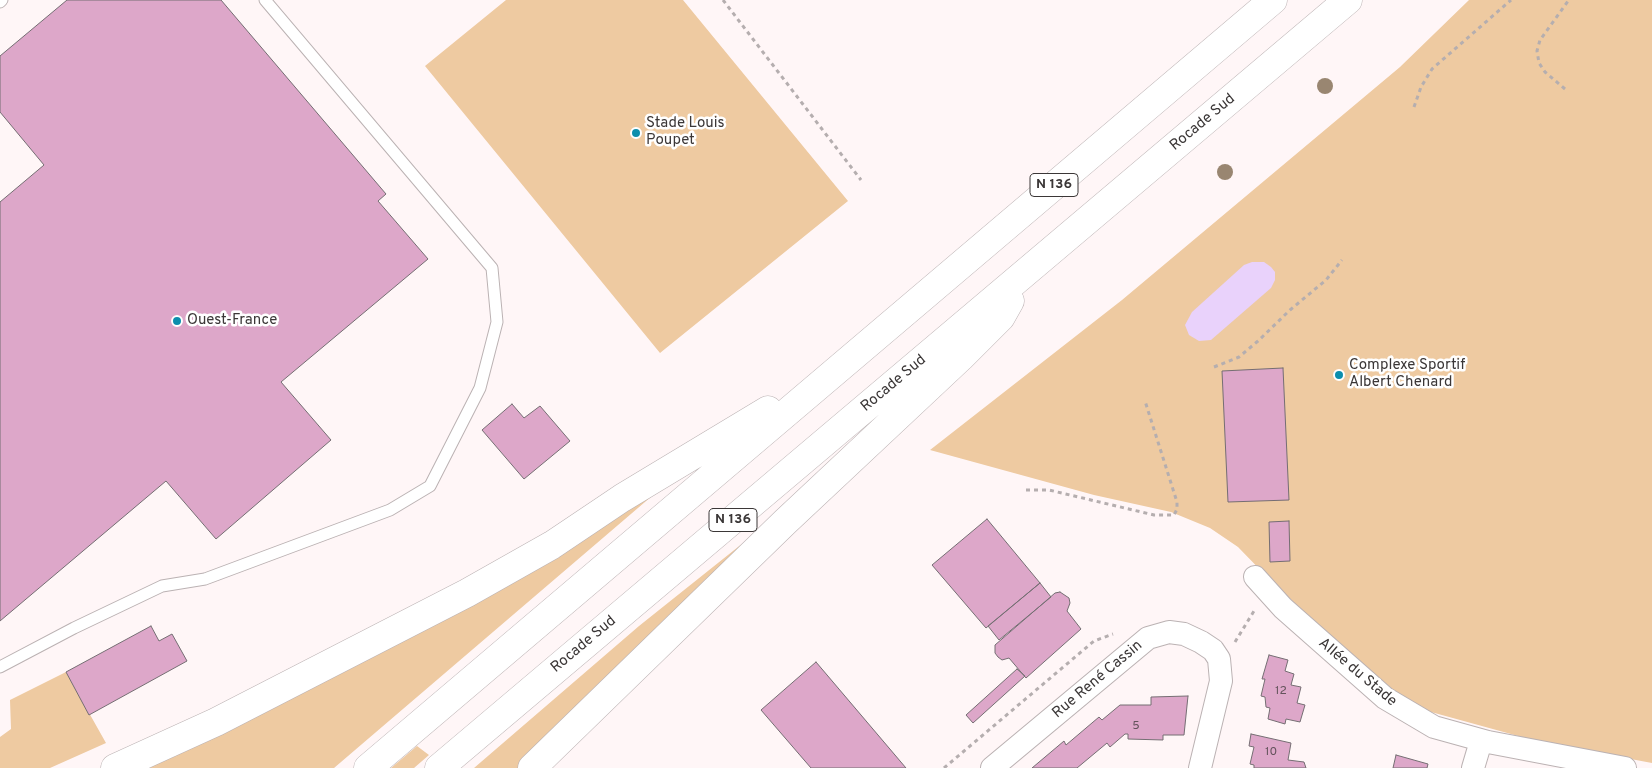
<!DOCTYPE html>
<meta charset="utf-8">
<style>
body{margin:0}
canvas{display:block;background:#fff6f7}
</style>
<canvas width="1652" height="768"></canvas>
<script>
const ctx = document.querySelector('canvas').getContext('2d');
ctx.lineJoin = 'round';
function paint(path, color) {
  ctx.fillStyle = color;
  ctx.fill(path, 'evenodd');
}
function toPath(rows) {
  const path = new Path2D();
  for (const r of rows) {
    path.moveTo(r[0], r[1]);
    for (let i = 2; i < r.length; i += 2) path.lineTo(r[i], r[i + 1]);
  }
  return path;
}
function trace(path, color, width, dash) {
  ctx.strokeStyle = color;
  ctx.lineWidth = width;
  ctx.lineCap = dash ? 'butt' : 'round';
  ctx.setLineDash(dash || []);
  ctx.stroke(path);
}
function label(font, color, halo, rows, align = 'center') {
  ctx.font = font + ' Overpass,sans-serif';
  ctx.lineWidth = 5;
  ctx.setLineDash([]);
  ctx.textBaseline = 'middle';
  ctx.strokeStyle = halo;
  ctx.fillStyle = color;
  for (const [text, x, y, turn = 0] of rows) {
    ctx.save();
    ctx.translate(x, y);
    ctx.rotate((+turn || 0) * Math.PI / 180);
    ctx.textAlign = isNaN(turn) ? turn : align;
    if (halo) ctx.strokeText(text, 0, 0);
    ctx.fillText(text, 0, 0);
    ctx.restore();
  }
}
const green = toPath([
 [506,0,683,0,848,201,660,353,425,66],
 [1469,0,1652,0,1652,763,1540,742,1431,712,1401,696,1344,650,1272,582,1238,547,1210,528,1171,512,1094,495,930,450,1122,300,1400,67],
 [659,490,334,768,145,768],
 [743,543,519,768,474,768,639,626],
 [66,672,106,743,50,768,0,768,0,737,11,729,10,700],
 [417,746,429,755,414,768,391,768]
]);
const water = toPath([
 [1252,262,1264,262,1271,267,1275,272,1275,280,1271,288,1211,340,1199,341,1189,335,1185,325,1192,312,1244,265]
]);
const building = toPath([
 [67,0,221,0,386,194,378,201,428,259,281,382,331,440,216,539,166,481,0,621,0,202,44,165,0,112,0,56,67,0],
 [1283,368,1289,500,1228,502,1222,371,1283,368],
 [512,404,524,418,540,406,570,441,524,479,482,430,512,404],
 [987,519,1040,583,986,628,932,565,987,519],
 [1289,521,1290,561,1270,562,1269,522,1289,521],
 [1040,583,1051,597,999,640,988,626,1040,583],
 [1060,592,1069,598,1070,603,1067,611,1081,629,1026,678,1009,658,1002,660,998,657,995,653,995,645,1055,593,1060,592],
 [151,626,159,641,172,634,187,661,89,715,66,672,151,626],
 [1269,655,1288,660,1285,671,1294,674,1291,685,1301,687,1297,703,1305,705,1300,722,1286,719,1285,724,1268,719,1270,708,1266,707,1265,697,1261,696,1265,679,1262,679,1269,655],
 [816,662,906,768,811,768,761,710,816,662],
 [1017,669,1025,676,973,723,966,715,1017,669],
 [1188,696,1184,735,1163,735,1163,740,1128,739,1128,734,1125,734,1110,747,1107,743,1077,768,1032,768,1064,741,1066,745,1099,717,1102,720,1120,705,1151,705,1151,697,1188,696],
 [1251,734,1291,743,1288,760,1304,762,1306,768,1254,768,1254,765,1250,764,1254,747,1249,746,1251,734],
 [1396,755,1428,764,1427,768,1393,768,1396,755]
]);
const path = toPath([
 [723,0,861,180],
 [1565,89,1545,72,1539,63,1537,51,1540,40,1568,1],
 [1414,107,1421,87,1432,69,1511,0],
 [1214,367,1239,357,1258,341,1290,310,1326,280,1342,260],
 [1026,490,1049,490,1154,515,1174,515,1177,509,1177,502,1145,401],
 [1235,642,1254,611],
 [944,768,1094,641,1113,634]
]);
const service = toPath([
 [0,2,2,0],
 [0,667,74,628,162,586,205,579,390,510,430,486,480,388,497,322,492,268,265,0]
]);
const minor = toPath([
 [1255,577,1283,608,1385,698,1434,727,1488,742,1625,768],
 [992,768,1148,638,1169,632,1184,634,1201,642,1213,650,1219,659,1221,681,1200,768],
 [1473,768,1481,741]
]);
const trunk = toPath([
 [115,768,216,722,467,593,552,545,622,498,768,410],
 [368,768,1273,0],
 [439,768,1348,0],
 [532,768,785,522,961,357,1001,317,1010,301]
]);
const trees = [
 [1325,86],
 [1225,172]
];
const markers = [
 [636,133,5,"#0c8ead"],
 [177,321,5,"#0c8ead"],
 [1339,375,5,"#0c8ead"]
];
const numberNames = [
 ["12",1281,692],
 ["5",1136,727],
 ["10",1271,753]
];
const shields = [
 [1054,185,48],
 [733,520,48]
];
const shieldNames = [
 ["N 136",1054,185],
 ["N 136",733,520]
];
const streetNames = [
 ["Rocade Sud",1203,123,-40],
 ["Rocade Sud",894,384,-40],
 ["Rocade Sud",584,645,-40],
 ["Allée du Stade",1357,673,40],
 ["Rue René Cassin",1098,680,-40]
];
const poiNames = [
 ["Stade Louis",646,124],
 ["Poupet",646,141],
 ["Ouest-France",187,321],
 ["Complexe Sportif",1349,366],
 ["Albert Chenard",1349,383]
];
paint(green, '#eecaa1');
paint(water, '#e9d2fb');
paint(building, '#dda7c9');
trace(building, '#756e73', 1);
trace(service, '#bbb2b3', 13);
trace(minor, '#bbb2b3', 24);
trace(trunk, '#bbb2b3', 29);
trace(path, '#b5aeaf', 3, [4, 4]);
trace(service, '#fff', 11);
trace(minor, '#fff', 22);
trace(trunk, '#fff', 28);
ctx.fillStyle = '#998671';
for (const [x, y] of trees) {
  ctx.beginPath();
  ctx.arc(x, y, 8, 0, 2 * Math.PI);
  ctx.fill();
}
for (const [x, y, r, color] of markers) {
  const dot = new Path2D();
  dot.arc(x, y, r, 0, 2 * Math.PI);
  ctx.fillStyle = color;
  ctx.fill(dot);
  trace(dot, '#fff', 2);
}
label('12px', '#64535c', null, numberNames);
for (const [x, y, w] of shields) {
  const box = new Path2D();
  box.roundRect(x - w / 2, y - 11.5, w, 23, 4);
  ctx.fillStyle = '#fff';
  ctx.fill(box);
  trace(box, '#3b3737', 1);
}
label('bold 14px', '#3b3737', null, shieldNames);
label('15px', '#3b3737', '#fff', streetNames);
label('15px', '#3b3737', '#fff', poiNames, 'left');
</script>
